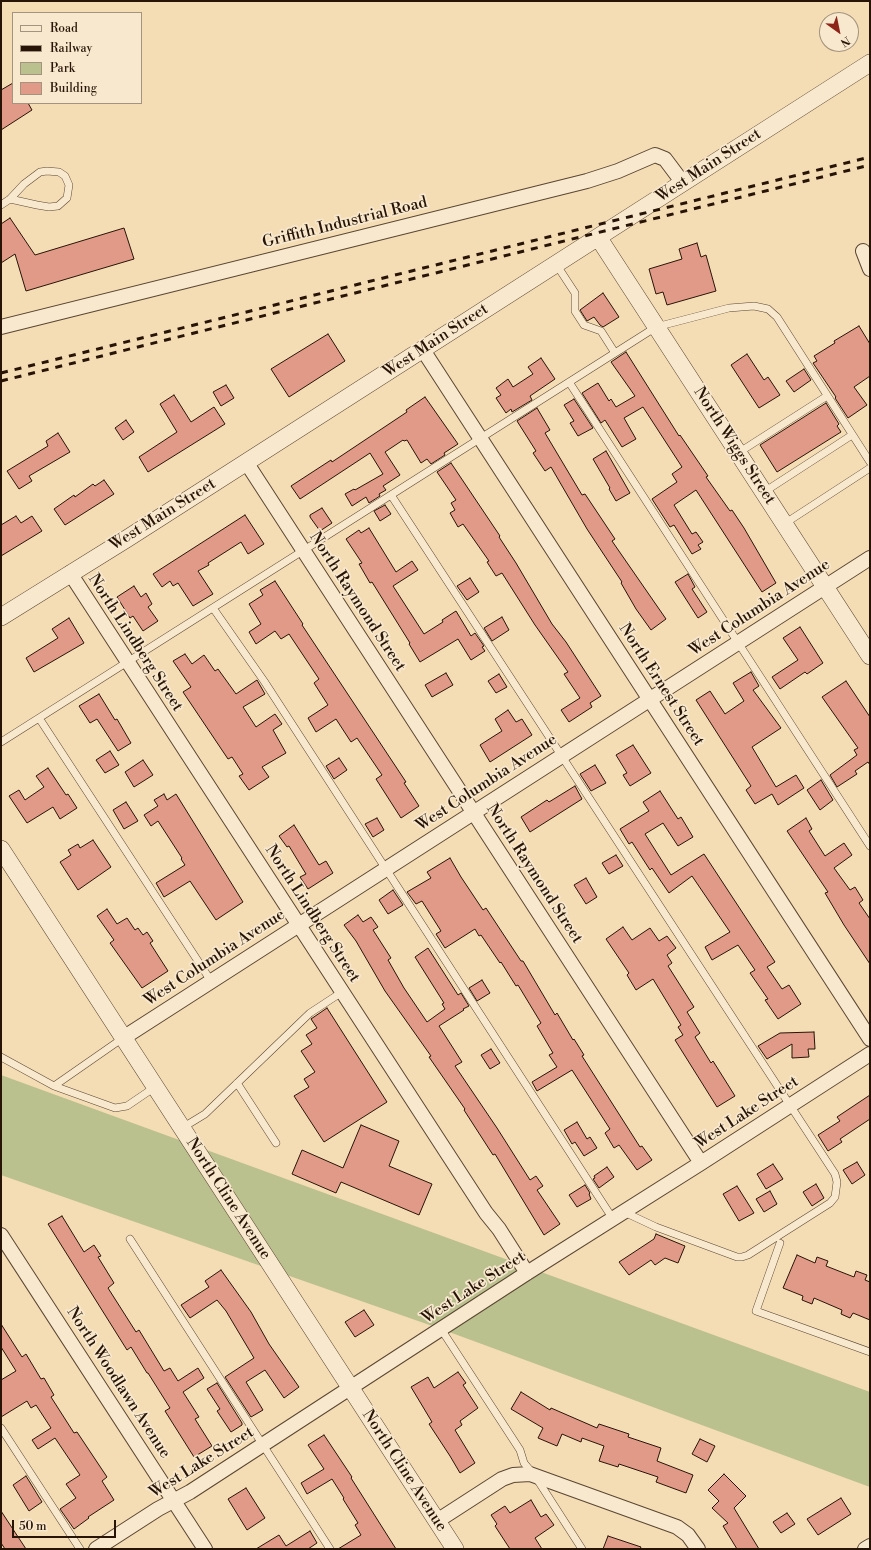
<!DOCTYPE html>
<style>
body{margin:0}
#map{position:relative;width:871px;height:1550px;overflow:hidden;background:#f4dcb4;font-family:"Libre Bodoni",serif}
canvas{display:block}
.frame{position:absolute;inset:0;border:2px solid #271407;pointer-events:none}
.legend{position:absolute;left:12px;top:12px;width:130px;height:92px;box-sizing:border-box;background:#f8e8ce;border:1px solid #a4937e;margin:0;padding:5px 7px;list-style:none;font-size:12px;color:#271407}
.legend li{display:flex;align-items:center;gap:8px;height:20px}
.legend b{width:20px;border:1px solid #a4937e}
.north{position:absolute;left:819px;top:12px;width:40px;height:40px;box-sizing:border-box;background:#f8e8ce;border:1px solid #a4937e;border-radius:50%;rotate:147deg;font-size:11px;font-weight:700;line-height:16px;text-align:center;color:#271407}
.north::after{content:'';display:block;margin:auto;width:14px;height:18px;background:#8f2418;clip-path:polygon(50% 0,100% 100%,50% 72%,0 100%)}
.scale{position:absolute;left:12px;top:1520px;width:104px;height:18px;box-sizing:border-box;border:2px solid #271407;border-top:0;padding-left:5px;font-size:12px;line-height:14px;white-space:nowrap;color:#271407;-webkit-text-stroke:3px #f8e8ce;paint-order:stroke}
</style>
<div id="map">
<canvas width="871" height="1550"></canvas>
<div class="frame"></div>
<ul class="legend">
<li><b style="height:5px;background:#f8e8ce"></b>Road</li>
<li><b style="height:5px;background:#271407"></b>Railway</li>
<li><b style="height:11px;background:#bac08e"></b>Park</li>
<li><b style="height:11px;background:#e19a87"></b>Building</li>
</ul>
<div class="north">N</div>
<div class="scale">50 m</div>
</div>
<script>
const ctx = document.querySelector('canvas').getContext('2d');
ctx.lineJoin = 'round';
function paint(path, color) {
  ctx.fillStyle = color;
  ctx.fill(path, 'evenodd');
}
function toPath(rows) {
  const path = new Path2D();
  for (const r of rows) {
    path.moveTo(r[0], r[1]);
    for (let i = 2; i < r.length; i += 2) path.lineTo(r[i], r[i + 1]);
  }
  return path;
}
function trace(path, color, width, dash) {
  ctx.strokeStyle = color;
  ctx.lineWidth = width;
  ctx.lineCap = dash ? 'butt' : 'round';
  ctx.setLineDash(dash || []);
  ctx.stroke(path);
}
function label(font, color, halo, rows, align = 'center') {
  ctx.font = font + ' "Libre Bodoni",serif';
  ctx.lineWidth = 3.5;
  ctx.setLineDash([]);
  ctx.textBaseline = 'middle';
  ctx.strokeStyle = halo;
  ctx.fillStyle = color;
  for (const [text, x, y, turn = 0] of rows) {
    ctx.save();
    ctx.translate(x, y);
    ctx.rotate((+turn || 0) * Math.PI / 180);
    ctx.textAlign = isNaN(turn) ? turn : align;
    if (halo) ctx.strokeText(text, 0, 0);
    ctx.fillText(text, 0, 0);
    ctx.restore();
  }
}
const green = toPath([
 [1,1075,870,1392,870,1487,441,1329,1,1175]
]);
const building = toPath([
 [13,83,13,103,28,103,32,110,1,130,1,90,13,83],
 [10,218,35,255,124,228,134,259,26,291,15,254,1,263,1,224,10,218],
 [697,243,701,257,706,255,716,291,667,305,663,292,656,294,649,269,682,259,679,249,697,243],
 [603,293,619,317,603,327,600,325,594,317,587,321,580,310,603,293],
 [859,326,870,344,870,376,854,387,867,405,848,418,835,398,836,397,813,363,817,361,814,356,835,343,834,341,859,326],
 [328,334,345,361,289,397,271,369,328,334],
 [626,352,679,436,680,435,708,476,706,477,730,511,732,510,744,528,776,583,762,592,696,490,674,505,692,534,696,532,703,542,698,545,701,549,692,554,674,525,670,527,652,499,677,482,672,474,682,467,643,407,624,418,636,439,622,447,605,420,601,423,582,393,598,383,609,401,611,399,616,407,635,396,611,362,626,352],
 [747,354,764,380,768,377,780,395,759,408,731,365,747,354],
 [541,358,555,379,530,396,532,400,512,412,511,409,506,413,496,398,501,395,496,388,508,379,513,387,533,374,528,367,541,358],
 [804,369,811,380,794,392,786,381,804,369],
 [226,385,234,398,221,406,213,392,226,385],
 [174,395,191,422,214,407,225,424,148,472,139,457,177,432,160,404,174,395],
 [425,397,458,444,444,453,445,455,431,464,427,459,421,463,407,440,404,441,403,440,385,452,400,475,383,486,386,490,379,494,380,496,369,503,366,497,352,506,345,494,354,489,355,490,383,474,370,453,300,499,291,486,331,460,332,462,407,412,406,410,425,397],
 [574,399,593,428,578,436,570,423,574,421,564,405,574,399],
 [826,403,839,424,837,426,841,432,777,472,760,445,826,403],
 [537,408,550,430,545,433,582,495,585,494,615,539,612,541,666,619,651,630,636,609,621,583,622,582,587,529,551,467,545,471,533,453,536,451,517,421,537,408],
 [126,420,134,432,123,440,115,428,126,420],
 [58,433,70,452,29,476,32,481,19,489,7,471,48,446,46,441,58,433],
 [606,451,630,493,616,501,609,489,610,488,593,459,606,451],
 [451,463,500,536,499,537,516,563,552,624,566,642,601,696,590,703,592,707,569,722,561,710,580,698,564,674,568,672,535,625,502,573,496,576,487,562,489,561,463,524,458,527,450,513,455,510,451,503,456,500,437,472,451,463],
 [104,480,114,494,65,525,54,509,74,495,75,497,93,484,95,486,104,480],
 [385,505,391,514,380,521,374,511,385,505],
 [322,508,332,523,320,531,310,517,310,515,322,508],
 [245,515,264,544,248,554,241,542,208,563,209,565,198,571,213,594,193,606,178,583,173,586,170,581,162,587,153,574,245,515],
 [16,516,21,523,32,516,42,531,1,556,1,525,16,516],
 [369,528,396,572,412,561,418,570,393,586,424,634,443,622,442,620,456,611,471,636,475,633,484,646,482,647,485,651,471,660,458,639,420,662,409,644,410,643,372,582,370,583,359,564,362,563,346,539,359,530,361,533,369,528],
 [688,574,695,587,692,589,707,612,698,618,675,582,688,574],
 [470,578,479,592,467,600,457,586,470,578],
 [275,581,303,624,302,625,406,782,404,783,419,806,401,818,376,779,382,775,357,738,351,742,336,719,316,732,308,718,328,705,314,683,319,679,289,634,281,639,275,631,256,644,249,632,261,624,249,604,263,595,260,590,275,581],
 [134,586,141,597,146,593,152,604,148,607,158,621,143,631,133,616,130,618,117,597,134,586],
 [502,617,509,630,492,641,484,628,502,617],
 [69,618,84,643,34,672,26,658,58,638,52,629,69,618],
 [800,627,823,663,807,674,805,672,780,689,772,677,798,660,783,638,800,627],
 [185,654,192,664,204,655,215,671,218,669,236,694,257,680,265,694,243,707,256,727,275,714,282,724,273,730,286,753,262,767,269,777,249,790,239,776,243,774,232,757,228,759,183,692,191,687,173,661,185,654],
 [751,672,759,686,753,690,781,728,752,747,776,787,796,775,804,788,778,805,772,794,755,804,746,790,751,786,696,700,710,691,725,714,744,701,733,683,751,672],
 [446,673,453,685,432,697,425,685,446,673],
 [499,674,507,687,496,693,488,681,499,674],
 [846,681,870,717,870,765,868,762,855,771,857,774,837,787,830,775,857,755,854,750,858,748,822,697,846,681],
 [99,694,115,720,117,719,131,743,118,751,97,719,90,723,79,706,99,694],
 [508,710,516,722,522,719,532,735,490,762,480,745,502,731,495,719,508,710],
 [633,745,651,773,630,786,623,775,627,773,616,755,633,745],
 [110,751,119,765,105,773,96,760,110,751],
 [339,758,347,770,334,779,326,766,339,758],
 [143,760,153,775,134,787,125,772,143,760],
 [595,765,606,783,591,791,580,774,595,765],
 [48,768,66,795,68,794,77,808,60,819,53,807,27,823,9,796,19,790,25,800,44,787,36,776,48,768],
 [821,780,833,800,820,810,807,790,821,780],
 [575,786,582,799,530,832,521,817,547,800,549,802,575,786],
 [660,791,678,819,681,817,693,837,678,846,663,823,645,834,671,875,704,854,775,962,767,967,782,989,789,985,801,1004,778,1019,765,1000,768,999,750,973,755,970,738,945,712,960,705,947,730,932,692,876,669,893,652,868,650,870,632,842,629,844,620,829,649,811,643,802,660,791],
 [164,794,167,800,176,794,243,902,216,920,190,881,164,897,156,883,185,865,181,859,182,858,158,821,151,826,144,815,158,806,154,800,164,794],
 [126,802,138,821,124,829,113,810,126,802],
 [377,818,384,830,373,837,365,824,377,818],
 [806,818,812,829,809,831,825,856,844,843,852,855,834,868,850,890,855,887,863,900,859,903,870,919,870,964,844,925,825,893,828,892,787,831,806,818],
 [294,825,319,865,326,861,333,873,308,889,300,877,306,874,289,846,287,847,279,836,294,825],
 [93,840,111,867,78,890,60,862,71,855,68,850,78,844,80,848,93,840],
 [616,855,623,866,609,874,602,863,616,855],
 [450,858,461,877,483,910,486,908,521,961,523,961,555,1015,557,1013,573,1040,574,1039,584,1055,582,1056,640,1147,642,1146,652,1160,637,1170,619,1145,614,1148,605,1133,610,1129,572,1070,537,1091,532,1082,557,1067,549,1055,553,1053,537,1026,541,1023,518,985,516,986,501,962,500,963,481,935,479,936,475,929,445,948,436,934,441,931,422,901,416,904,407,892,431,878,427,872,450,858],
 [586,878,597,897,586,904,574,885,586,878],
 [393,890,403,905,388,914,379,900,393,890],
 [107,909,117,924,127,918,135,930,138,928,143,935,147,932,153,941,150,943,168,971,142,988,110,943,114,940,97,916,107,909],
 [358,915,363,922,371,917,378,927,373,930,391,958,388,960,404,988,427,1022,445,1009,442,1004,444,1003,415,957,428,948,458,995,461,993,469,1006,463,1009,464,1010,439,1026,462,1062,455,1066,497,1128,530,1180,536,1176,543,1186,537,1190,560,1224,544,1235,495,1154,493,1155,464,1110,465,1109,429,1057,431,1056,385,991,356,941,344,925,358,915],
 [623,927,632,940,650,928,659,941,667,936,676,948,667,955,672,963,668,966,694,1007,687,1012,700,1033,695,1037,711,1063,713,1061,735,1096,717,1107,675,1040,683,1035,678,1027,681,1025,653,979,636,990,627,975,629,973,606,939,623,927],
 [482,980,490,993,477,1001,469,988,482,980],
 [327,1008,387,1102,324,1142,294,1096,309,1087,304,1079,315,1072,301,1051,312,1044,306,1035,317,1028,311,1019,327,1008],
 [814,1032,815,1049,808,1049,809,1057,792,1058,792,1044,767,1059,758,1046,780,1033,814,1032],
 [491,1049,500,1063,490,1069,481,1055,491,1049],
 [870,1095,870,1119,840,1139,842,1142,828,1151,818,1135,840,1121,837,1117,870,1095],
 [577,1122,587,1139,590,1137,597,1148,584,1156,575,1142,572,1144,564,1130,577,1122],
 [361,1125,399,1141,389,1166,432,1184,419,1215,341,1182,336,1193,292,1174,302,1150,343,1168,361,1125],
 [857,1162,865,1175,852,1184,843,1170,857,1162],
 [773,1164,783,1179,766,1189,757,1174,773,1164],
 [607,1167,614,1177,599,1188,593,1179,595,1178,594,1176,607,1167],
 [816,1184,824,1198,812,1206,803,1192,816,1184],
 [585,1185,590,1193,589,1194,591,1199,577,1207,569,1195,585,1185],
 [737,1186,754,1213,739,1221,723,1194,737,1186],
 [770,1191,777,1204,764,1212,756,1199,770,1191],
 [62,1216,84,1252,94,1245,101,1256,98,1257,114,1283,108,1288,136,1332,139,1330,164,1371,170,1368,178,1381,198,1368,204,1378,183,1392,199,1417,195,1419,212,1446,194,1457,165,1411,170,1408,148,1373,147,1373,131,1347,127,1350,48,1224,62,1216],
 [656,1234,685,1246,678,1263,665,1258,655,1265,651,1260,629,1275,619,1262,654,1239,656,1234],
 [797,1255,815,1263,817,1257,828,1261,826,1266,854,1277,856,1271,867,1275,865,1280,870,1282,870,1320,853,1313,850,1318,841,1314,842,1310,814,1298,812,1304,802,1300,803,1296,783,1288,797,1255],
 [221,1270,251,1312,269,1344,299,1387,284,1398,265,1370,246,1382,263,1410,251,1417,225,1377,254,1358,226,1311,217,1300,190,1318,181,1305,209,1287,205,1281,221,1270],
 [364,1310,374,1325,355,1337,345,1322,364,1310],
 [1,1324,22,1357,26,1354,41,1379,44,1378,54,1395,51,1397,74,1433,77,1432,107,1477,102,1481,114,1500,88,1517,89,1518,74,1529,60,1509,76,1498,66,1484,80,1475,55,1438,38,1449,32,1440,51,1428,36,1405,31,1408,27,1401,1,1417,1,1380,16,1371,1,1347,1,1324],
 [458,1372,466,1383,463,1385,478,1408,460,1421,462,1425,455,1430,475,1463,460,1473,450,1456,429,1424,432,1422,411,1387,428,1377,434,1388,458,1372],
 [217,1383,242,1423,242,1425,231,1432,217,1411,220,1409,207,1389,217,1383],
 [521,1392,550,1410,551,1408,597,1428,599,1424,629,1434,628,1437,661,1448,657,1461,693,1475,686,1493,656,1482,658,1477,619,1464,618,1467,599,1461,604,1446,582,1438,581,1442,562,1434,557,1446,538,1438,543,1428,511,1409,521,1392],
 [324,1435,352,1477,351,1478,396,1549,338,1549,361,1535,355,1525,358,1523,343,1499,344,1498,332,1479,307,1494,301,1483,324,1469,308,1445,324,1435],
 [700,1439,715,1446,707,1462,692,1454,700,1439],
 [724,1474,746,1496,734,1508,759,1549,737,1549,723,1526,728,1523,712,1508,719,1501,708,1490,724,1474],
 [26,1476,42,1502,29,1511,13,1485,26,1476],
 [246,1488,265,1518,247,1530,228,1499,246,1488],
 [841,1498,851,1514,818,1535,807,1519,841,1498],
 [531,1500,541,1517,546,1514,554,1525,535,1538,542,1549,510,1549,495,1526,497,1524,491,1515,505,1506,510,1513,531,1500],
 [1,1511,26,1549,5,1549,1,1543,1,1511],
 [787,1513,795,1524,781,1533,773,1522,787,1513],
 [310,1531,317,1543,308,1549,256,1549,279,1535,286,1546,310,1531],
 [608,1536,641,1547,640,1549,603,1549,608,1536]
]);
const service = toPath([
 [1,205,10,199,24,184,40,172,47,171,59,172,65,176,69,185,67,198,58,206,49,207,37,205,10,199],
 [556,264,575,293,575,311,584,325,601,331,615,353],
 [569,382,870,846],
 [738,453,827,396],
 [764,492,852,435],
 [391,495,835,1174,837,1182,835,1197,830,1203,748,1255,742,1257,737,1257,656,1227,624,1212],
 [784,524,870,468],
 [213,608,264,681,613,1219],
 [39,718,211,981],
 [1,742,656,327,729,308,754,306,768,309,777,317,870,462],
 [123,1038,54,1086,115,1108,127,1106,155,1087],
 [1,1057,54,1086],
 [237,1083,276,1143],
 [182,1128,205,1114,310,1013,342,992],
 [130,1239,330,1549],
 [780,1243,756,1311,870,1352],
 [441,1329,520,1450,524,1463,535,1476,582,1549],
 [1,1428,80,1549]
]);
const minor = toPath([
 [863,251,870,269],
 [1,327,587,181,618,171,655,155,665,159,683,183],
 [423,350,870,1039],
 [246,462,701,1163],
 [70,573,486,1213,499,1229,527,1273],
 [123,1038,870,558],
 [1,1235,205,1549],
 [437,1521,502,1479,513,1475,530,1474,677,1527,688,1535,698,1549],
 [96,1549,158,1509,190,1492,527,1273,701,1163,870,1054],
 [865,1549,870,1546]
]);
const tertiary = toPath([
 [598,237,870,656],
 [1,617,128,538,870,63],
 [1,849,455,1549]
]);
const rail = toPath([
 [1,373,870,157],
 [1,381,870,165]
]);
const streetNames = [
 ["West Main Street",709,166,-33],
 ["Griffith Industrial Road",345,223,-14],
 ["West Main Street",436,341,-33],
 ["North Wiggs Street",734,446,57],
 ["West Main Street",163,515,-32],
 ["North Raymond Street",357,602,57],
 ["West Columbia Avenue",760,608,-33],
 ["North Lindberg Street",135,643,57],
 ["North Ernest Street",661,685,57],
 ["West Columbia Avenue",487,783,-33],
 ["North Raymond Street",534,874,57],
 ["North Lindberg Street",312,914,57],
 ["West Columbia Avenue",215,958,-33],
 ["West Lake Street",747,1113,-33],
 ["North Cline Avenue",228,1199,57],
 ["West Lake Street",474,1288,-33],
 ["North Woodlawn Avenue",118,1383,57],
 ["West Lake Street",202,1463,-32],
 ["North Cline Avenue",404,1471,57]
];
paint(green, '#bac08e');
paint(building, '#e19a87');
trace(building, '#271407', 1);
trace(service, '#5a4632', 8);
trace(minor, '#5a4632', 16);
trace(tertiary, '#5a4632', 18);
trace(service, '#f8e8ce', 7);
trace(minor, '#f8e8ce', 14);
trace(tertiary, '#f8e8ce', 17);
trace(rail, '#271407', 3, [7, 7]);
label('16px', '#271407', '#f8e8ce', streetNames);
</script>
